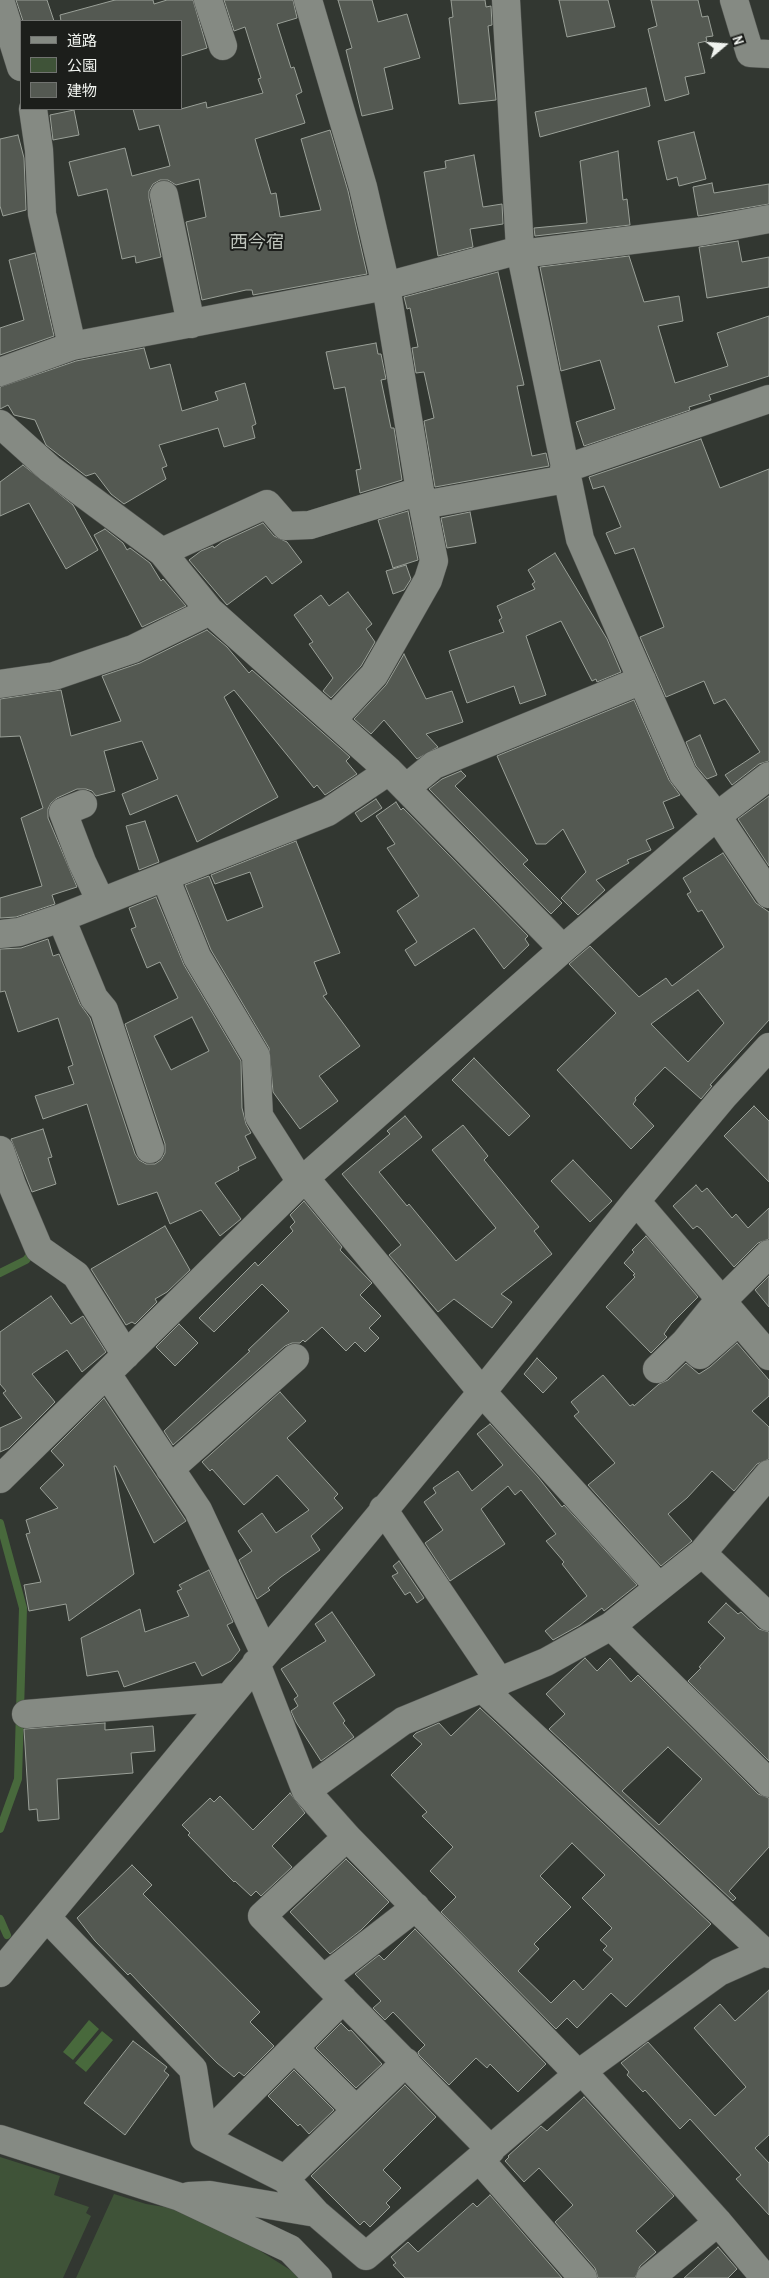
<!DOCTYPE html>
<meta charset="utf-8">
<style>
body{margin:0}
#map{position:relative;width:769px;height:2278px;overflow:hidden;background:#323731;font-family:"Archivo Narrow","Noto Sans JP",sans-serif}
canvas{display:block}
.legend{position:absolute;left:20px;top:20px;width:162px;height:90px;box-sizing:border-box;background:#1c1e1b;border:1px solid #717370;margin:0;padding:6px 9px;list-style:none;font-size:15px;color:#f0f3ef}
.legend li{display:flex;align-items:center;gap:10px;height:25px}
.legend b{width:25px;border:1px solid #717370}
.north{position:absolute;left:699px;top:20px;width:50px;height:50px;-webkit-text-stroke:4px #1c1e1b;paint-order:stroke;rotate:72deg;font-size:14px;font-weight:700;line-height:20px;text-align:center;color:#f0f3ef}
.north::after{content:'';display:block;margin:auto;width:18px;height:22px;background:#f0f3ef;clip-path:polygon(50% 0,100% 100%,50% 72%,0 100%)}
</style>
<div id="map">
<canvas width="769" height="2278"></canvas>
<ul class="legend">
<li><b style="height:6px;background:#858a83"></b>道路</li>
<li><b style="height:14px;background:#3f5338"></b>公園</li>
<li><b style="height:14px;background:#545952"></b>建物</li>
</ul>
<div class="north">N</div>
</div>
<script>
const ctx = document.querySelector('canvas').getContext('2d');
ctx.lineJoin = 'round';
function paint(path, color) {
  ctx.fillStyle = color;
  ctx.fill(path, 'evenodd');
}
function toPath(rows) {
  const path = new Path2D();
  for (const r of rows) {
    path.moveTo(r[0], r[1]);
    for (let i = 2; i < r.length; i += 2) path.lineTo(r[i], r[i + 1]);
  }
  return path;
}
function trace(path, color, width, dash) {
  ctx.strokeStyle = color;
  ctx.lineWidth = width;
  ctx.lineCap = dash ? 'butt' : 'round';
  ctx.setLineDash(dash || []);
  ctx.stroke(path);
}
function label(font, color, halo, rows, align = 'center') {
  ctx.font = font + ' "Archivo Narrow","Noto Sans JP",sans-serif';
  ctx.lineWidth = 4;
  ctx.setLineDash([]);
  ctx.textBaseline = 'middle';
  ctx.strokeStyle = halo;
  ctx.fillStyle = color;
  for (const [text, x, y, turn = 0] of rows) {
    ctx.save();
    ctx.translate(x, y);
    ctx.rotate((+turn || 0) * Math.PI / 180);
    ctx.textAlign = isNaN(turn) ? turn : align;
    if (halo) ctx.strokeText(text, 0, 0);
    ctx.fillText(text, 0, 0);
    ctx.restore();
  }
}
const green = toPath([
 [0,2157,60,2176,54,2195,89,2207,86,2213,91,2216,63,2278,0,2278],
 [114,2194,146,2204,177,2209,235,2235,303,2278,76,2278]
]);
const water = toPath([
 [89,2020,99,2029,73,2060,63,2052],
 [102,2031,113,2040,86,2072,75,2063]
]);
const stream = toPath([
 [0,1273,26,1260,30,1255],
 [0,1523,23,1608,18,1779,0,1829],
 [0,1919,7,1935]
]);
const building = toPath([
 [16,0,47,0,54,21,23,21,16,0],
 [115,0,153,0,154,4,167,0,193,0,207,48,181,56,181,21,61,21,60,15,115,0],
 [224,0,293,0,297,18,277,24,291,68,294,67,302,92,296,95,305,123,255,139,271,194,276,193,280,217,321,210,301,139,330,130,348,191,367,274,253,295,252,290,246,290,202,300,186,222,206,217,199,179,176,185,168,180,160,180,153,184,149,191,149,198,161,257,136,263,135,256,122,259,107,189,78,196,69,162,125,148,132,176,170,166,159,125,139,130,133,109,181,109,206,102,207,108,263,93,258,79,261,78,245,27,234,31,224,0],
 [338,0,372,0,378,22,407,14,420,58,384,68,393,109,362,116,346,50,352,48,338,0],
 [451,0,485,0,486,7,491,6,492,25,488,26,496,100,459,104,449,18,453,17,451,0],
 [559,0,608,0,615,27,567,37,559,0],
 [651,0,698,0,702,17,708,16,713,36,706,37,707,41,698,43,705,73,685,77,689,94,665,101,648,29,657,26,651,0],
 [646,88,650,106,540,137,535,112,646,88],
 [74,110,79,135,53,140,50,115,74,110],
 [694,132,706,179,679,186,677,177,667,180,658,141,694,132],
 [18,135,24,158,26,210,3,216,0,206,0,139,18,135],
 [618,151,623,200,627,199,630,225,535,236,534,228,587,223,580,161,618,151],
 [474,155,483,207,502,204,503,224,470,229,473,247,438,256,424,172,446,168,445,161,474,155],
 [712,183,714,193,769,184,769,204,698,216,693,187,712,183],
 [738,241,742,262,769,257,769,287,707,298,699,247,738,241],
 [35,253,54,336,0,355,0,328,24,320,9,260,35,253],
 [629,256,644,302,679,296,683,321,658,326,675,383,728,366,717,333,769,316,769,376,709,395,711,400,689,407,690,410,584,446,576,422,615,409,600,360,561,371,540,267,629,256],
 [498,272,524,385,517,386,532,456,546,453,549,466,435,487,424,421,434,418,424,372,416,373,412,348,418,347,410,308,407,309,404,297,498,272],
 [376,343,378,354,381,354,386,379,381,380,391,428,394,428,402,480,360,493,356,470,361,469,345,387,334,389,326,352,376,343],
 [144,348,150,369,170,364,182,411,218,400,215,392,245,383,256,424,252,426,255,438,224,447,218,428,159,445,167,466,162,468,166,479,124,504,111,494,95,473,86,476,46,445,35,420,14,415,8,405,0,409,0,387,76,361,144,348],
 [701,439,720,488,769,469,769,761,759,764,732,785,725,775,760,752,725,699,714,704,704,681,666,697,640,637,664,627,634,548,615,554,606,533,621,527,604,486,593,489,589,477,701,439],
 [23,465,73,505,98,550,66,569,29,503,0,516,0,482,23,465],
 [408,511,418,560,393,568,378,520,408,511],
 [470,512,476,543,447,548,441,518,470,512],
 [263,523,274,536,287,542,302,562,272,584,266,576,227,605,189,560,201,551,213,546,214,548,222,542,263,523],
 [105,529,123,543,127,550,130,548,150,563,161,581,163,579,186,606,142,627,94,535,105,529],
 [555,553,607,639,621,672,597,682,596,679,592,681,561,621,526,636,546,695,520,704,514,686,467,703,449,651,504,632,499,620,502,618,497,606,535,589,532,584,535,582,528,570,555,553],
 [406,565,411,579,404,590,393,594,386,571,406,565],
 [348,592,372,624,366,629,375,642,361,666,331,698,323,691,333,678,309,644,313,642,294,615,321,595,329,606,348,592],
 [207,630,227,647,249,673,252,670,350,757,346,761,357,774,325,795,317,785,314,788,234,690,224,697,278,797,197,842,177,795,130,815,122,794,158,779,142,741,104,751,115,791,96,796,92,791,86,789,77,789,57,798,51,803,48,809,48,818,77,887,52,895,55,904,16,917,0,918,0,898,42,886,21,818,43,808,20,736,0,737,0,699,61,690,71,736,121,721,102,676,140,663,207,630],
 [404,654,426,699,452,691,463,722,426,734,438,747,417,759,384,720,371,734,354,719,386,685,404,654],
 [634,700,669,780,680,795,663,802,674,828,646,840,651,850,627,860,629,863,596,880,605,890,578,915,561,898,586,872,563,829,546,844,536,844,497,756,634,700],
 [700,735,717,775,707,779,696,766,686,742,700,735],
 [461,771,466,776,455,786,528,860,523,864,562,903,551,914,429,789,442,779,461,771],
 [769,796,769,866,738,819,769,796],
 [376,799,382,808,361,822,355,813,376,799],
 [396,802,401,810,403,808,528,936,525,939,529,945,504,969,474,928,415,966,405,950,417,942,397,911,419,896,387,848,395,844,376,816,396,802],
 [145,821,159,862,139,870,126,826,145,821],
 [296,841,340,953,314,962,327,994,323,996,360,1046,319,1076,338,1101,300,1129,273,1092,269,1048,211,950,185,885,209,876,227,921,263,907,250,872,215,884,211,875,296,841],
 [723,853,756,903,769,912,769,1020,710,1085,712,1086,701,1099,665,1067,635,1098,636,1100,633,1104,654,1126,631,1149,557,1070,616,1013,569,964,590,946,639,997,666,978,672,986,724,947,702,910,698,912,687,894,691,892,683,878,723,853],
 [698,990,724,1023,688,1062,651,1024,698,990],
 [156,897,184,965,241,1061,242,1108,246,1124,251,1133,245,1136,256,1158,238,1167,239,1170,215,1183,241,1219,220,1236,201,1210,170,1224,157,1192,118,1205,87,1104,43,1119,35,1096,74,1084,68,1067,73,1065,58,1018,18,1032,5,991,0,992,0,949,21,948,48,939,53,956,59,954,80,1004,90,1018,135,1154,139,1160,146,1164,155,1164,161,1160,165,1153,165,1144,125,1024,178,998,160,962,147,968,131,929,136,927,129,908,156,897],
 [192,1017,209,1051,171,1070,154,1036,192,1017],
 [474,1058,530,1116,509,1136,452,1080,474,1058],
 [754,1106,769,1121,769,1182,724,1136,754,1106],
 [405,1116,422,1137,379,1172,407,1206,409,1204,456,1261,496,1228,432,1150,463,1125,488,1156,484,1160,539,1227,534,1231,552,1254,501,1294,512,1302,492,1328,454,1299,438,1312,389,1255,401,1245,342,1174,390,1134,387,1131,405,1116],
 [43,1129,52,1157,48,1158,56,1184,32,1192,11,1139,43,1129],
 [573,1160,612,1201,590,1222,551,1181,573,1160],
 [696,1185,702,1192,707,1188,732,1218,736,1214,748,1228,769,1208,769,1239,758,1243,734,1267,701,1229,697,1226,693,1229,673,1206,696,1185],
 [304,1201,342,1247,340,1250,372,1283,360,1295,381,1316,369,1328,379,1338,365,1352,355,1342,346,1351,322,1327,305,1342,303,1340,300,1343,292,1343,285,1346,173,1445,164,1431,250,1351,248,1350,289,1311,262,1284,214,1332,199,1318,255,1262,258,1266,293,1231,290,1227,295,1222,290,1215,304,1201],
 [165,1226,190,1270,167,1292,155,1299,157,1302,135,1324,132,1322,126,1325,91,1269,165,1226],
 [646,1236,698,1297,671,1324,664,1334,667,1337,651,1353,606,1307,635,1277,633,1275,635,1274,624,1263,634,1252,632,1250,646,1236],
 [769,1276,769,1307,755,1290,769,1276],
 [51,1296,71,1324,83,1316,106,1352,82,1372,67,1350,32,1374,55,1402,9,1448,0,1452,0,1428,22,1418,3,1393,6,1391,0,1384,0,1332,51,1296],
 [179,1324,198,1343,175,1366,156,1347,179,1324],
 [737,1343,769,1380,769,1396,752,1411,769,1427,769,1459,757,1464,734,1491,712,1471,687,1498,668,1514,692,1541,661,1566,588,1485,615,1463,574,1416,579,1412,571,1402,603,1375,630,1406,633,1404,634,1406,659,1384,668,1380,686,1363,699,1374,710,1367,737,1343],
 [537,1358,557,1378,543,1393,524,1374,537,1358],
 [280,1392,306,1421,287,1438,338,1494,334,1498,343,1508,311,1536,320,1550,281,1577,268,1588,270,1590,257,1599,239,1560,252,1551,238,1531,262,1513,276,1533,309,1510,277,1475,244,1505,212,1469,210,1471,202,1462,280,1392],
 [104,1398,186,1521,154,1543,116,1466,114,1466,134,1574,69,1621,66,1604,29,1611,24,1585,41,1582,26,1534,30,1533,26,1520,58,1508,40,1488,64,1465,51,1451,104,1398],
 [490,1424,538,1477,562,1507,564,1505,637,1585,604,1611,602,1608,580,1625,553,1640,545,1631,587,1596,562,1564,564,1562,546,1541,556,1534,521,1490,515,1495,508,1486,481,1509,505,1544,450,1581,425,1543,443,1530,424,1502,436,1493,433,1488,458,1471,472,1491,503,1465,477,1434,490,1424],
 [399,1561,424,1598,417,1603,410,1592,405,1595,392,1576,398,1573,393,1566,399,1561],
 [209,1570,233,1622,227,1625,240,1650,231,1661,202,1676,195,1662,124,1687,118,1671,87,1676,81,1638,140,1609,145,1632,189,1616,177,1591,182,1589,179,1585,209,1570],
 [726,1603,738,1614,741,1612,759,1629,769,1632,769,1761,688,1681,701,1668,699,1667,725,1638,708,1622,726,1603],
 [332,1612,375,1675,333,1703,345,1721,343,1723,354,1737,321,1761,296,1722,291,1711,298,1706,294,1699,298,1696,281,1669,326,1641,315,1624,332,1612],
 [585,1658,597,1671,610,1658,631,1682,638,1675,758,1794,769,1798,769,1847,729,1891,736,1898,733,1901,549,1729,565,1714,546,1694,585,1658],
 [668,1747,702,1779,659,1825,622,1791,668,1747],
 [480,1708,711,1924,626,2007,611,1993,577,2028,567,2018,556,2029,441,1912,456,1897,430,1871,453,1847,422,1816,427,1812,391,1775,422,1744,413,1736,416,1733,439,1723,451,1736,480,1708],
 [572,1843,605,1875,582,1898,612,1928,600,1940,607,1946,603,1950,613,1959,583,1990,574,1980,551,2003,518,1971,539,1949,534,1944,571,1907,540,1876,572,1843],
 [105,1723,105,1730,153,1726,155,1751,131,1753,133,1773,57,1779,59,1819,38,1821,37,1809,29,1810,24,1729,105,1723],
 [290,1793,305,1813,272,1846,292,1867,261,1896,256,1891,251,1896,235,1881,234,1882,188,1835,190,1833,182,1825,210,1798,214,1802,220,1796,253,1830,290,1793],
 [346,1859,389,1902,361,1930,330,1954,290,1912,346,1859],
 [132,1865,152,1885,143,1894,260,2012,250,2022,274,2046,244,2076,239,2072,234,2077,217,2063,145,1989,130,1973,128,1975,95,1941,77,1918,132,1865],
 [415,1929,546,2064,518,2092,490,2064,487,2068,476,2058,449,2085,419,2055,418,2052,425,2045,393,2012,385,2020,373,2008,381,2001,355,1974,379,1955,384,1960,415,1929],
 [769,1990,769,2135,755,2148,769,2163,769,2215,736,2179,741,2175,690,2119,680,2129,645,2090,643,2092,627,2075,629,2072,621,2063,648,2042,715,2116,746,2087,694,2028,720,2004,735,2021,769,1990],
 [341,2023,349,2031,351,2030,382,2064,356,2088,316,2048,341,2023],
 [133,2041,167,2067,164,2071,169,2075,125,2135,84,2103,133,2041],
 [294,2070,334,2110,309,2134,300,2124,298,2126,268,2096,294,2070],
 [405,2085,436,2117,383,2170,401,2188,386,2203,390,2207,370,2227,364,2221,360,2225,311,2176,405,2085],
 [584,2097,674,2196,636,2231,656,2252,640,2266,635,2278,598,2278,595,2268,555,2222,573,2205,539,2168,524,2182,505,2161,509,2157,508,2156,541,2126,547,2131,584,2097],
 [490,2195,562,2278,405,2278,393,2265,396,2263,391,2257,408,2242,418,2252,473,2203,477,2207,490,2195],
 [718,2247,737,2269,728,2278,684,2278,718,2247]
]);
const minor = toPath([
 [0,0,21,67],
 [208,0,223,46],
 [308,0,363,187,386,286,420,491,434,561,428,580,374,675,332,720],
 [506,0,520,250,580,539,683,774,717,816,769,894],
 [734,0,750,53,769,54],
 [33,109,39,150,42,214,72,346],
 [164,195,191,324],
 [521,254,704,231,769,219],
 [0,372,72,346,386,286,520,250],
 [0,424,50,469,162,552,210,611,389,771,563,949],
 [564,469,769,399],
 [423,505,566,479],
 [162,552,267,504,286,526,310,525,420,491],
 [0,684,54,676,133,649,210,611],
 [406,788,434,765,642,680],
 [83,804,63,812,82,862,101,902],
 [165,877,197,957,256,1056,259,1116,301,1182],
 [61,918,94,998,104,1010,150,1149],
 [0,934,19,932,61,918,328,812,389,771],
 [0,1150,12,1185,39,1249,76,1275,126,1355],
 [305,1178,482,1392,659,1587],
 [636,1201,769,1356],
 [685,1342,700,1355,739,1321],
 [657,1369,685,1342,720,1299,729,1294,769,1254],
 [107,1374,198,1510,264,1652],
 [170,1469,295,1358],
 [0,1479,305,1178,563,949,717,816,769,776],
 [383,1509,500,1682],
 [702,1553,769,1617],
 [611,1626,769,1783],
 [256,1663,306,1791,347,1837,578,2074],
 [483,1689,764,1952,769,1954],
 [26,1714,228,1697],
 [306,1791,403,1721,546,1662,611,1626,702,1553,769,1474],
 [347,1837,262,1916,323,1979,416,1907],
 [47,1918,193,2069,204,2138],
 [0,1973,482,1392,636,1201,724,1096,769,1047],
 [323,1979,491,2150],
 [294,2048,356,2110],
 [582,2071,718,2222,765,2278],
 [204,2138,285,2179,316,2213,366,2256,578,2074,719,1972,764,1952],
 [204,2138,343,1999],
 [0,2139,180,2197,290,2249,318,2278],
 [480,2160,583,2278],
 [285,2179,406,2062],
 [189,2196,210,2195,316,2213],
 [650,2278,718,2222]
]);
const quarterNames = [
 ["西今宿",257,243]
];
paint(green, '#3f5338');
paint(water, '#48693c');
trace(stream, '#48693c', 8);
paint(building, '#545952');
trace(building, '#9aa098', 1);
trace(minor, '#525551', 29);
trace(minor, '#858a83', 28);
label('18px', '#bdc3bb', '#1c1e1b', quarterNames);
</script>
